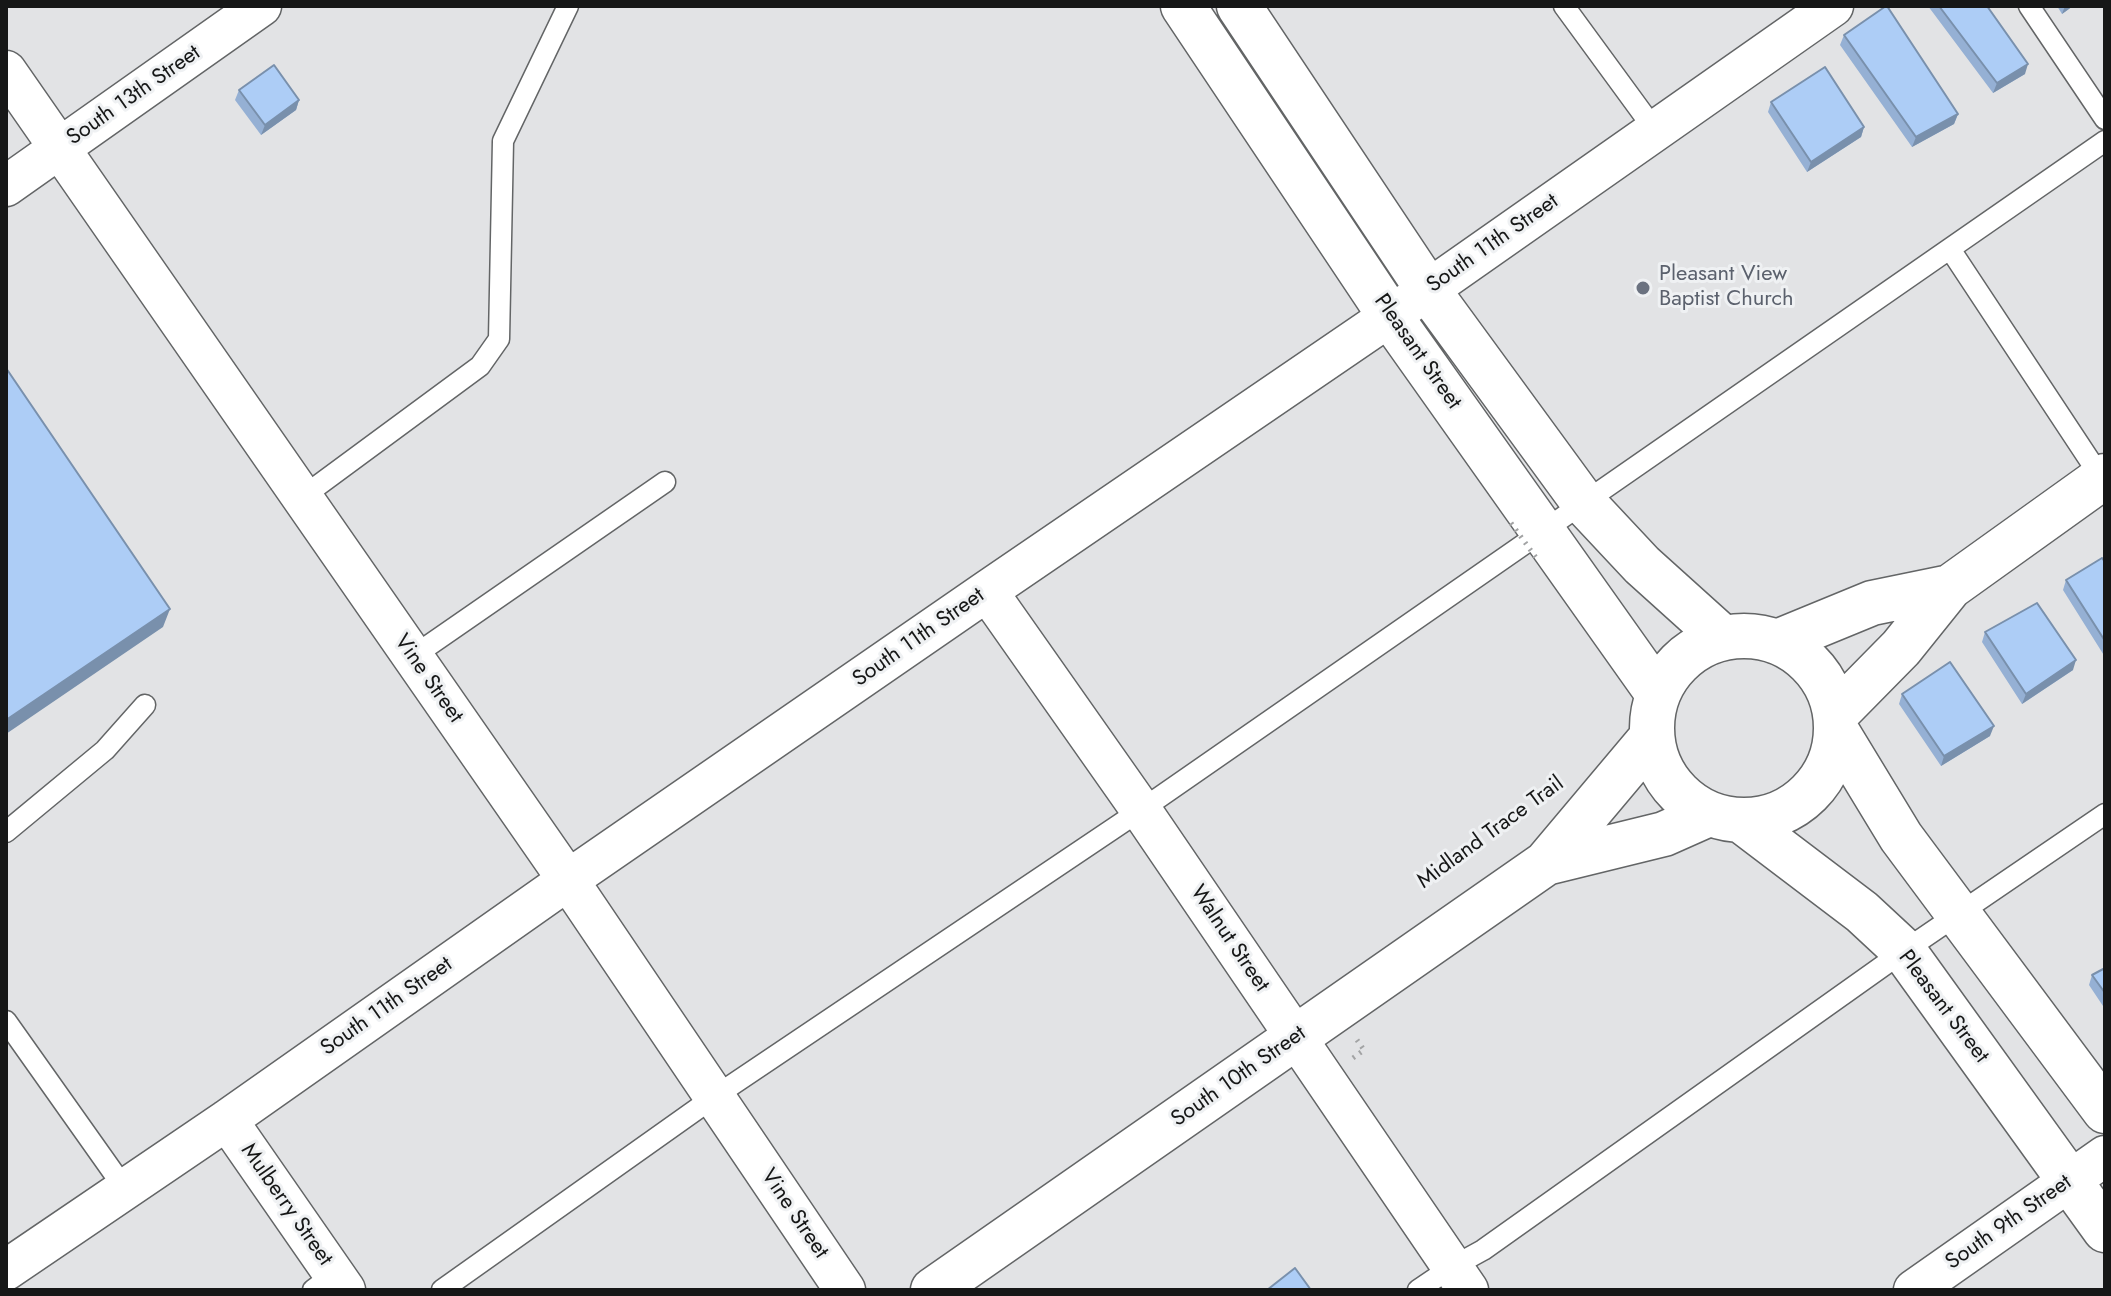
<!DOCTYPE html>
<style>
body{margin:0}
#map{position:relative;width:2111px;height:1296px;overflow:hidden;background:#e2e3e5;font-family:Jost,sans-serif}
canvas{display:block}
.frame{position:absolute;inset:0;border:8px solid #161717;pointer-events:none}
</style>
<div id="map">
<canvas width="2111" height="1296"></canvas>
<div class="frame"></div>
</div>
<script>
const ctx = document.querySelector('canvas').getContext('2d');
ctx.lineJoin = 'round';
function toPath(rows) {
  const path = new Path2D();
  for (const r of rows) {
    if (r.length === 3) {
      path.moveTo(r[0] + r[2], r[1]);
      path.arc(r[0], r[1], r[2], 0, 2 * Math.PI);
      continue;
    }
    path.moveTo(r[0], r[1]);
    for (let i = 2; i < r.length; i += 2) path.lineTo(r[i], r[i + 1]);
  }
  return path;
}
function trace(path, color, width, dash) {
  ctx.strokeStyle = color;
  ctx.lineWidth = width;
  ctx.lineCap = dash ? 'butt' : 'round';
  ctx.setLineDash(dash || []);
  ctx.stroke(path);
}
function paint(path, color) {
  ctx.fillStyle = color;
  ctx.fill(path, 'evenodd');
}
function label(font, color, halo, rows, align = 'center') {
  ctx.font = font + ' Jost,sans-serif';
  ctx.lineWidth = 6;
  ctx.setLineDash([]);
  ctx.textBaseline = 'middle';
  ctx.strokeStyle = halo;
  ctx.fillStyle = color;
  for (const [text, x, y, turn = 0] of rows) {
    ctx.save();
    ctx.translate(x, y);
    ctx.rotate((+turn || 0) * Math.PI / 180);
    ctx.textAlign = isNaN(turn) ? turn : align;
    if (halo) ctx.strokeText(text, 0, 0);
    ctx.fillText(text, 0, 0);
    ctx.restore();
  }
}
const path = toPath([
 [1353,1058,1364,1050,1357,1040]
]);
const lane = toPath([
 [1564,6,1654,129],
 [2029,6,2105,119],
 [1950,249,2102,479],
 [301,498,480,366,499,339,503,141,568,6],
 [412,657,665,482],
 [6,832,105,750,145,705],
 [6,1021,125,1189],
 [313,1290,334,1274],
 [442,1290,714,1097,1141,810,2105,141],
 [1418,1290,1452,1267,1483,1250,1904,951,2105,814]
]);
const street = toPath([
 [6,71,568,880,845,1290],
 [6,186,261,6],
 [987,591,1141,810,1468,1290],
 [227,1120,345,1290],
 [6,1270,227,1120,568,880,987,591,1428,290,1833,6],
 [1914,1290,2105,1156]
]);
const secondary = toPath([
 [1183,6,1390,316,1658,694],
 [1239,6,1428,290,1583,502,1642,565,1723,638],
 [1744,728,92],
 [1777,642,1872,603,1950,587],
 [1836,714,1901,648,1950,587,2105,476],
 [1836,730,1901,837,2105,1111],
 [1742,821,1862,912,1904,951,2105,1230],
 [1546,863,1664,834,1709,814],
 [933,1290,1546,863,1652,737]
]);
const pathBridge = toPath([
 [1511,523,1537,559]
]);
const wall = toPath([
 [1928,6,1987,6,2025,74,1993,93],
 [2057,6,2073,6,2062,14],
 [1844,35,1958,114,1954,124,1912,147,1840,45],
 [239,90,299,100,296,110,261,135,235,100],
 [1771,102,1864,127,1861,137,1807,172,1768,112],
 [2105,562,2105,657,2063,590,2066,580],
 [1985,632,2073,670,2022,704,1982,642],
 [1902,694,1990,736,1941,766,1899,704],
 [2105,968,2105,1009,2089,985,2092,975]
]);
const shadedWall = toPath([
 [2065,6,2073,6,2062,14],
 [2028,64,2025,74,1993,93,1997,83],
 [299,100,296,110,261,135,265,125],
 [1958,114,1954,124,1912,147,1916,137],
 [1864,127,1861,137,1807,172,1811,162],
 [170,609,163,627,6,734,6,720],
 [2076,660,2073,670,2022,704,2026,694],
 [1994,726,1990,736,1941,766,1944,756]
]);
const building = toPath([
 [1886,6,1887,6,1958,114,1916,137,1844,35,1886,6],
 [1939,6,1987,6,2028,64,1997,83,1939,6],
 [274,65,299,100,265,125,239,90,274,65],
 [1825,67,1864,127,1811,162,1771,102,1825,67],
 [6,368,170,609,6,720,6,368],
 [2102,558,2105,562,2105,641,2066,580,2102,558],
 [2037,603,2076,660,2026,694,1985,632,2037,603],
 [1950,662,1994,726,1944,756,1902,694,1950,662],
 [2105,968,2105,993,2092,975,2105,968],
 [1295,1268,1311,1290,1267,1290,1295,1268]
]);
const markers = [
 [1643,288,8,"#6b7280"]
];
const streetNames = [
 ["South 13th Street",134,96,-35],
 ["South 11th Street",1493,244,-35],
 ["Pleasant Street",1417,352,55],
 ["South 11th Street",919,638,-35],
 ["Vine Street",428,679,55],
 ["Midland Trace Trail",1491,833,-36],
 ["Walnut Street",1229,939,56],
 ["South 11th Street",387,1007,-35],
 ["Pleasant Street",1943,1007,53],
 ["South 10th Street",1239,1077,-35],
 ["Mulberry Street",286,1205,55],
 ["Vine Street",794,1214,56],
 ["South 9th Street",2009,1223,-35]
];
const worshipNames = [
 ["Pleasant View",1659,275],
 ["Baptist Church",1659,300]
];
trace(lane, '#636566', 23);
trace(street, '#636566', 43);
trace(secondary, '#636566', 47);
trace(path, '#a2a3a4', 5, [2, 6]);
trace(lane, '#fff', 20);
trace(street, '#fff', 40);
trace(secondary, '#fff', 44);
trace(pathBridge, '#a2a3a4', 5, [2, 6]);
paint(wall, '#95b0d4');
paint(shadedWall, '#7990ac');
paint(building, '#adcdf6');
trace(building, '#7990ac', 2);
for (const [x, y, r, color] of markers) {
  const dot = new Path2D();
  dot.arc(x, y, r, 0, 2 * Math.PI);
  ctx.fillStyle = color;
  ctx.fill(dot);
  trace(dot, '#eff1f3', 3);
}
label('22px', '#161717', '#eff1f3', streetNames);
label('22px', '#5b616d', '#eff1f3', worshipNames, 'left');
</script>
